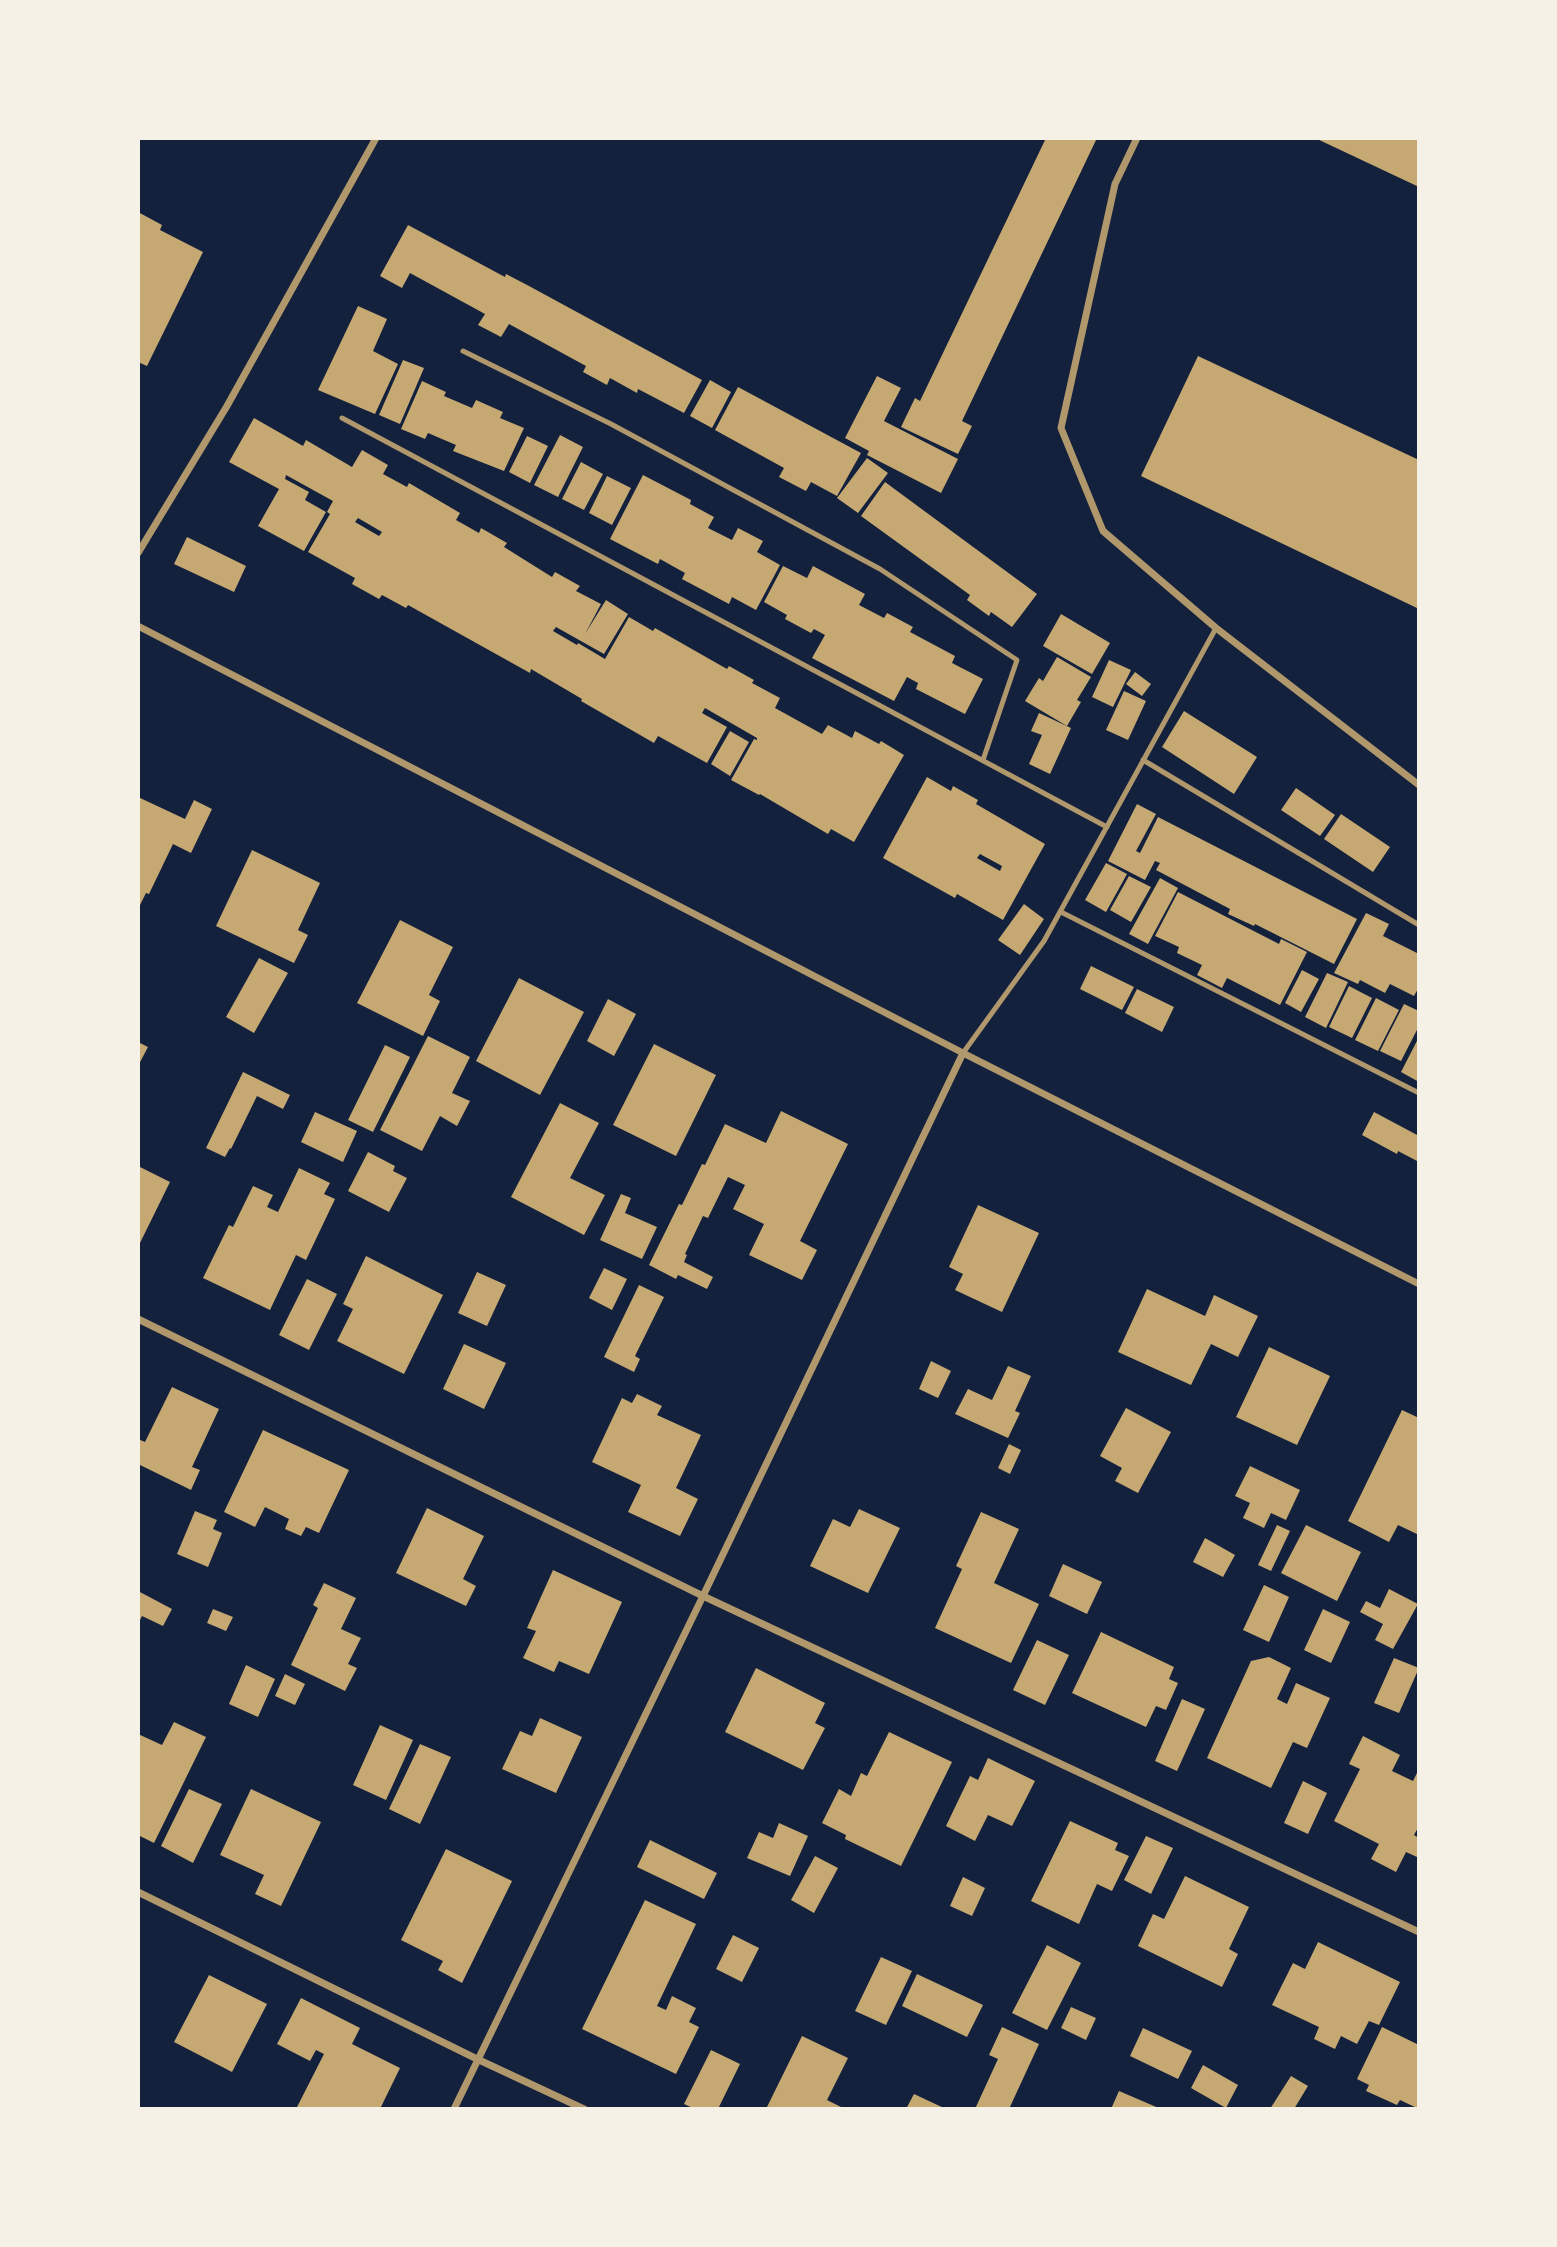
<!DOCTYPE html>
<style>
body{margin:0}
#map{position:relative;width:1557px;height:2247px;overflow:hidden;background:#14213d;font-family:"DejaVu Sans",sans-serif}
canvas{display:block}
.frame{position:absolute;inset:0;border:140px solid #f6f1e7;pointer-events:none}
</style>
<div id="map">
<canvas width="1557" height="2247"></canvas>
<div class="frame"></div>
</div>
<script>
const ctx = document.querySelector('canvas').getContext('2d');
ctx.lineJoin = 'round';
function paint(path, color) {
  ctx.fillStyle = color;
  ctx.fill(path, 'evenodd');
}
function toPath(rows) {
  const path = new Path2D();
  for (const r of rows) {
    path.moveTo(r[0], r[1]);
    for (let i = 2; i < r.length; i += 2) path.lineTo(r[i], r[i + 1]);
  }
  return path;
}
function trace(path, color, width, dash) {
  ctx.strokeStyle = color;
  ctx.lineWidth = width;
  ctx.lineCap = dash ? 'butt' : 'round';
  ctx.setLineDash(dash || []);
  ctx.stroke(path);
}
const building = toPath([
 [1046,138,1097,138,962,421,972,426,958,454,901,427,915,398,920,401],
 [1315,138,1419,138,1419,187],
 [138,212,162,225,160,230,203,252,147,366,138,362],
 [408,225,505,277,506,274,529,286,702,380,684,413,638,389,637,393,610,378,607,385,583,372,586,366,509,324,501,337,478,325,485,314,410,273,402,288,380,276],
 [358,306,387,319,373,351,398,364,375,414,318,390],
 [1198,356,1419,460,1419,609,1141,476],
 [403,360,424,368,400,424,379,415],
 [877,376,901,388,884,421,958,459,941,493,867,455,869,451,845,438],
 [710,380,731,392,712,428,690,416],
 [422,381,446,392,444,396,472,408,476,400,503,412,500,418,524,428,504,471,453,451,456,445,428,433,425,439,401,429],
 [738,387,861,453,837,496,811,482,806,491,779,477,784,468,715,430],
 [254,418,303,446,306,440,352,467,362,450,388,465,383,474,407,487,409,483,460,513,456,520,479,533,481,528,507,543,504,547,552,577,555,572,580,586,576,591,601,604,585,634,606,600,628,614,604,654,556,627,553,631,577,645,578,643,605,659,629,617,653,631,655,628,727,669,729,666,754,680,752,683,780,698,775,708,822,734,828,725,852,738,855,731,879,744,881,741,904,755,854,842,831,829,828,834,760,794,759,795,731,780,754,739,757,740,757,738,705,708,702,713,727,727,707,763,658,736,654,743,581,701,582,699,531,669,530,673,408,605,406,608,382,595,379,599,352,584,355,578,308,552,330,514,327,512,333,501,286,475,285,479,309,492,305,500,326,512,304,551,258,526,279,489,229,462],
 [358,518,382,532,379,536,355,522],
 [560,435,583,447,558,497,534,485],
 [527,436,548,446,530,483,509,472],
 [867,458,888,473,858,513,837,498],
 [581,462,603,474,584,510,562,499],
 [643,475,691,500,690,504,714,517,708,528,732,540,738,528,763,541,757,552,780,565,756,610,732,597,729,604,682,579,685,573,660,559,658,564,610,539],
 [607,476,631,488,612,525,589,513],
 [885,482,1037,594,1012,627,991,612,989,616,967,600,970,595,861,516],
 [187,537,246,566,234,592,174,564],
 [783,566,807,578,813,566,865,594,859,605,884,618,887,613,913,627,910,632,955,656,952,663,983,679,965,714,916,689,918,683,907,677,894,701,812,658,825,635,814,629,811,633,785,619,787,615,764,602],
 [1061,614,1110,643,1092,674,1043,646],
 [1057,657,1091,677,1077,700,1081,702,1067,726,1025,701,1039,678,1043,681],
 [1109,660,1131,670,1113,707,1092,697],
 [1135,672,1151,684,1142,696,1126,684],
 [1124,691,1146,701,1128,740,1106,730],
 [1184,711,1257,757,1234,794,1162,747],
 [1039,713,1071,728,1050,774,1029,764,1042,735,1031,731],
 [730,731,749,742,730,776,711,764],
 [927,777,951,791,953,786,978,800,976,804,1045,844,1003,920,957,894,955,898,883,858],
 [980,854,1002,866,1000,871,977,858],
 [1296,788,1335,815,1320,836,1281,810],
 [138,797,185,819,194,800,212,809,191,853,173,844,149,894,146,893,138,909],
 [1137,804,1156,814,1136,851,1140,853,1158,817,1357,919,1334,964,1255,924,1254,926,1228,914,1230,909,1156,870,1160,863,1155,861,1145,880,1108,861],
 [1341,814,1390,847,1373,872,1324,839],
 [252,850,320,883,298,930,308,935,294,963,216,926],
 [1106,863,1127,874,1106,912,1085,900],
 [1129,876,1151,887,1131,922,1110,910],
 [1160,878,1178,888,1148,944,1129,934],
 [1178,892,1279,944,1281,939,1307,952,1280,1005,1227,978,1222,988,1197,975,1202,965,1177,953,1179,947,1155,936],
 [1024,904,1044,919,1020,955,998,940],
 [1366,913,1389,924,1383,936,1419,954,1419,987,1414,996,1390,984,1385,993,1360,980,1358,984,1334,973],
 [400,920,453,947,429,995,440,1001,423,1036,357,1003],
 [259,958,288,973,254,1033,226,1017],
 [1091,966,1134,987,1122,1010,1080,989],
 [1302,970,1319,979,1301,1012,1285,1003],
 [1327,973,1348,982,1326,1028,1305,1017],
 [519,978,584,1012,540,1095,476,1061],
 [1349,986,1372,998,1352,1038,1329,1027],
 [1137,989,1174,1007,1162,1032,1125,1013],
 [1376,998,1399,1010,1378,1051,1355,1040],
 [608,999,636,1014,614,1056,587,1041],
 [1404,1004,1419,1011,1419,1026,1401,1061,1380,1051],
 [428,1036,470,1057,452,1093,470,1101,457,1126,440,1116,422,1151,380,1130],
 [1419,1037,1419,1082,1401,1072],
 [138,1042,148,1047,138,1066],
 [654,1044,716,1075,676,1156,613,1125],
 [385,1045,410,1057,373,1132,348,1120],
 [243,1072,290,1095,283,1109,257,1096,231,1149,230,1148,225,1157,206,1148],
 [560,1103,599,1123,570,1178,605,1195,584,1235,511,1197],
 [781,1111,848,1144,800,1241,817,1250,802,1280,749,1255,764,1224,733,1209,745,1185,728,1177,708,1218,703,1216,685,1254,687,1255,684,1262,713,1277,707,1289,678,1275,676,1279,649,1265,679,1204,682,1205,702,1164,705,1165,725,1124,766,1143],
 [315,1112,357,1131,343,1162,301,1142],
 [1374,1112,1419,1136,1419,1162,1398,1151,1397,1154,1362,1135],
 [368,1152,395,1166,393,1171,407,1178,389,1212,348,1191],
 [138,1166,170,1182,138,1247],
 [299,1168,330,1183,324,1194,335,1199,306,1260,296,1255,270,1310,203,1278,229,1225,233,1227,253,1186,273,1195,267,1207,278,1212],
 [621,1194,631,1198,625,1213,657,1227,642,1259,600,1240],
 [978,1205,1039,1233,1002,1312,955,1290,963,1274,949,1267],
 [366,1256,443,1295,404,1374,337,1341,353,1309,343,1304],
 [604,1268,627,1279,612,1310,589,1298],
 [477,1272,506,1285,487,1326,458,1313],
 [307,1279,337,1294,309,1350,279,1335],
 [639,1285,664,1297,635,1356,640,1359,634,1372,604,1357],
 [1147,1289,1205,1316,1214,1295,1258,1316,1238,1357,1211,1344,1191,1385,1118,1352],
 [464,1344,506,1363,484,1409,443,1389],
 [1269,1347,1330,1376,1297,1445,1236,1417],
 [931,1361,951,1371,938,1398,919,1389],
 [1008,1366,1031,1376,1015,1411,1020,1413,1008,1438,955,1414,968,1389,992,1400],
 [172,1387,219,1409,192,1467,200,1470,191,1490,138,1464,138,1439,145,1442],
 [637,1394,662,1406,657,1415,701,1435,676,1488,698,1499,680,1536,628,1512,641,1485,592,1462,622,1398,632,1403],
 [1126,1408,1171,1432,1138,1493,1115,1481,1122,1468,1100,1456],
 [1402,1410,1419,1418,1419,1535,1398,1525,1389,1542,1348,1521],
 [263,1430,349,1470,319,1533,306,1527,301,1536,285,1529,289,1519,265,1507,255,1527,224,1512],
 [1009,1444,1021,1450,1010,1474,998,1468],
 [1250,1466,1300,1490,1286,1520,1271,1513,1264,1528,1243,1518,1250,1503,1235,1496],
 [427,1508,484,1536,463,1579,476,1586,466,1606,396,1573],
 [859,1509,900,1528,868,1593,810,1566,833,1519,850,1527],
 [195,1511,217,1520,213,1529,222,1533,208,1567,177,1554],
 [981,1512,1019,1529,994,1583,1039,1604,1011,1663,935,1628,962,1569,956,1566],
 [1277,1525,1290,1531,1271,1571,1258,1565],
 [1306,1525,1361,1552,1337,1601,1281,1573],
 [1205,1538,1235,1555,1223,1577,1193,1562],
 [1063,1564,1102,1582,1087,1614,1049,1596],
 [553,1570,622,1602,589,1674,559,1661,554,1672,523,1658,536,1631,527,1628],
 [324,1583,356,1598,341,1629,361,1638,348,1664,357,1668,345,1691,291,1665,318,1608,313,1605],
 [1264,1585,1289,1597,1269,1642,1243,1630],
 [1389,1589,1418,1604,1393,1649,1375,1640,1383,1624,1360,1612,1366,1601,1380,1608],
 [138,1591,172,1609,163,1626,142,1616,138,1624],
 [213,1609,233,1617,226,1631,207,1623],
 [1323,1609,1350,1622,1331,1663,1304,1650],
 [1101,1632,1174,1667,1169,1679,1178,1683,1166,1710,1156,1706,1146,1727,1072,1693],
 [1037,1640,1069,1655,1045,1705,1013,1690],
 [1269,1657,1291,1668,1277,1699,1287,1704,1296,1683,1330,1698,1307,1748,1293,1742,1271,1788,1207,1758,1251,1661],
 [1394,1658,1419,1668,1399,1713,1374,1703],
 [246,1665,275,1679,258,1717,229,1704],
 [756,1668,825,1703,815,1723,825,1728,803,1770,725,1732],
 [285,1674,305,1684,295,1705,275,1696],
 [1182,1699,1205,1709,1177,1771,1155,1761],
 [540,1718,582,1737,556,1793,502,1769,520,1731,532,1736],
 [174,1722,206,1737,154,1843,138,1835,138,1734,162,1745],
 [380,1725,413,1740,386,1800,353,1785],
 [889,1732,952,1762,901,1866,845,1839,846,1835,822,1823,839,1789,851,1796,861,1773,867,1776],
 [1363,1736,1400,1755,1392,1771,1413,1781,1419,1769,1419,1826,1414,1835,1419,1838,1419,1853,1417,1857,1406,1852,1396,1872,1371,1859,1379,1844,1334,1821,1360,1769,1349,1764],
 [420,1744,451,1757,420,1824,389,1809],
 [988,1758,1035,1781,1012,1826,988,1815,975,1841,946,1826,970,1776,978,1780],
 [1303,1781,1327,1793,1308,1834,1284,1823],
 [189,1789,222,1804,193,1863,161,1846],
 [251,1789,321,1822,281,1906,255,1894,264,1875,220,1855],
 [1070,1821,1118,1843,1115,1850,1129,1856,1112,1891,1097,1884,1079,1924,1031,1901],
 [779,1823,808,1836,790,1876,747,1858,759,1832,773,1838],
 [1146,1836,1173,1848,1151,1894,1124,1880],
 [650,1840,717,1873,704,1899,637,1867],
 [446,1849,512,1881,462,1983,438,1970,443,1961,401,1940],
 [815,1856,838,1868,814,1913,791,1900],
 [1185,1876,1249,1907,1229,1949,1238,1954,1222,1987,1138,1946,1153,1914,1164,1919],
 [963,1877,985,1888,972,1916,950,1906],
 [645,1900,696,1924,657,2006,666,2010,672,1996,696,2008,689,2022,699,2027,676,2074,582,2029],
 [733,1935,759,1948,742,1982,716,1969],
 [1318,1942,1400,1982,1379,2025,1369,2021,1357,2044,1341,2036,1335,2049,1314,2039,1319,2027,1272,2005,1293,1963,1305,1969],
 [1047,1945,1081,1963,1047,2030,1012,2013],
 [881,1957,912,1971,886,2025,855,2011],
 [917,1974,983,2005,967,2037,902,2006],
 [209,1975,267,2004,232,2072,174,2042],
 [301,1998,360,2028,352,2044,400,2068,380,2109,296,2109,324,2054,316,2050,310,2061,277,2044],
 [1071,2007,1096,2018,1086,2040,1061,2028],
 [1002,2027,1039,2044,1009,2109,975,2109,998,2059,989,2055],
 [1382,2027,1419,2045,1419,2109,1400,2100,1397,2105,1366,2091,1369,2085,1357,2079],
 [1143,2028,1192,2051,1178,2079,1130,2056],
 [802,2036,848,2058,827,2100,845,2109,766,2109],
 [711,2050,740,2064,718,2109,695,2109,684,2104],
 [1203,2065,1238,2085,1226,2108,1191,2088],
 [1291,2076,1308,2086,1294,2109,1270,2109],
 [1119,2091,1161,2109,1111,2109],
 [914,2094,946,2109,906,2109]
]);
const service = toPath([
 [463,351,611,424,880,569,1017,660,983,760],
 [342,418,1107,827],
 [1143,760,1419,925],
 [1061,912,1419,1093],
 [963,1053,1044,941,1216,628]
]);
const minor = toPath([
 [1137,138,1115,184,1061,428,1103,531,1216,628,1419,785],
 [138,553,227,406,376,138],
 [138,626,963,1053,1419,1284],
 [138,1319,703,1596,1419,1932],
 [138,1892,477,2059,584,2109],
 [454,2109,703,1596,963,1053]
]);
paint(building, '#c6a872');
trace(service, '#b1986c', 5);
trace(minor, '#b1986c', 7);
</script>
